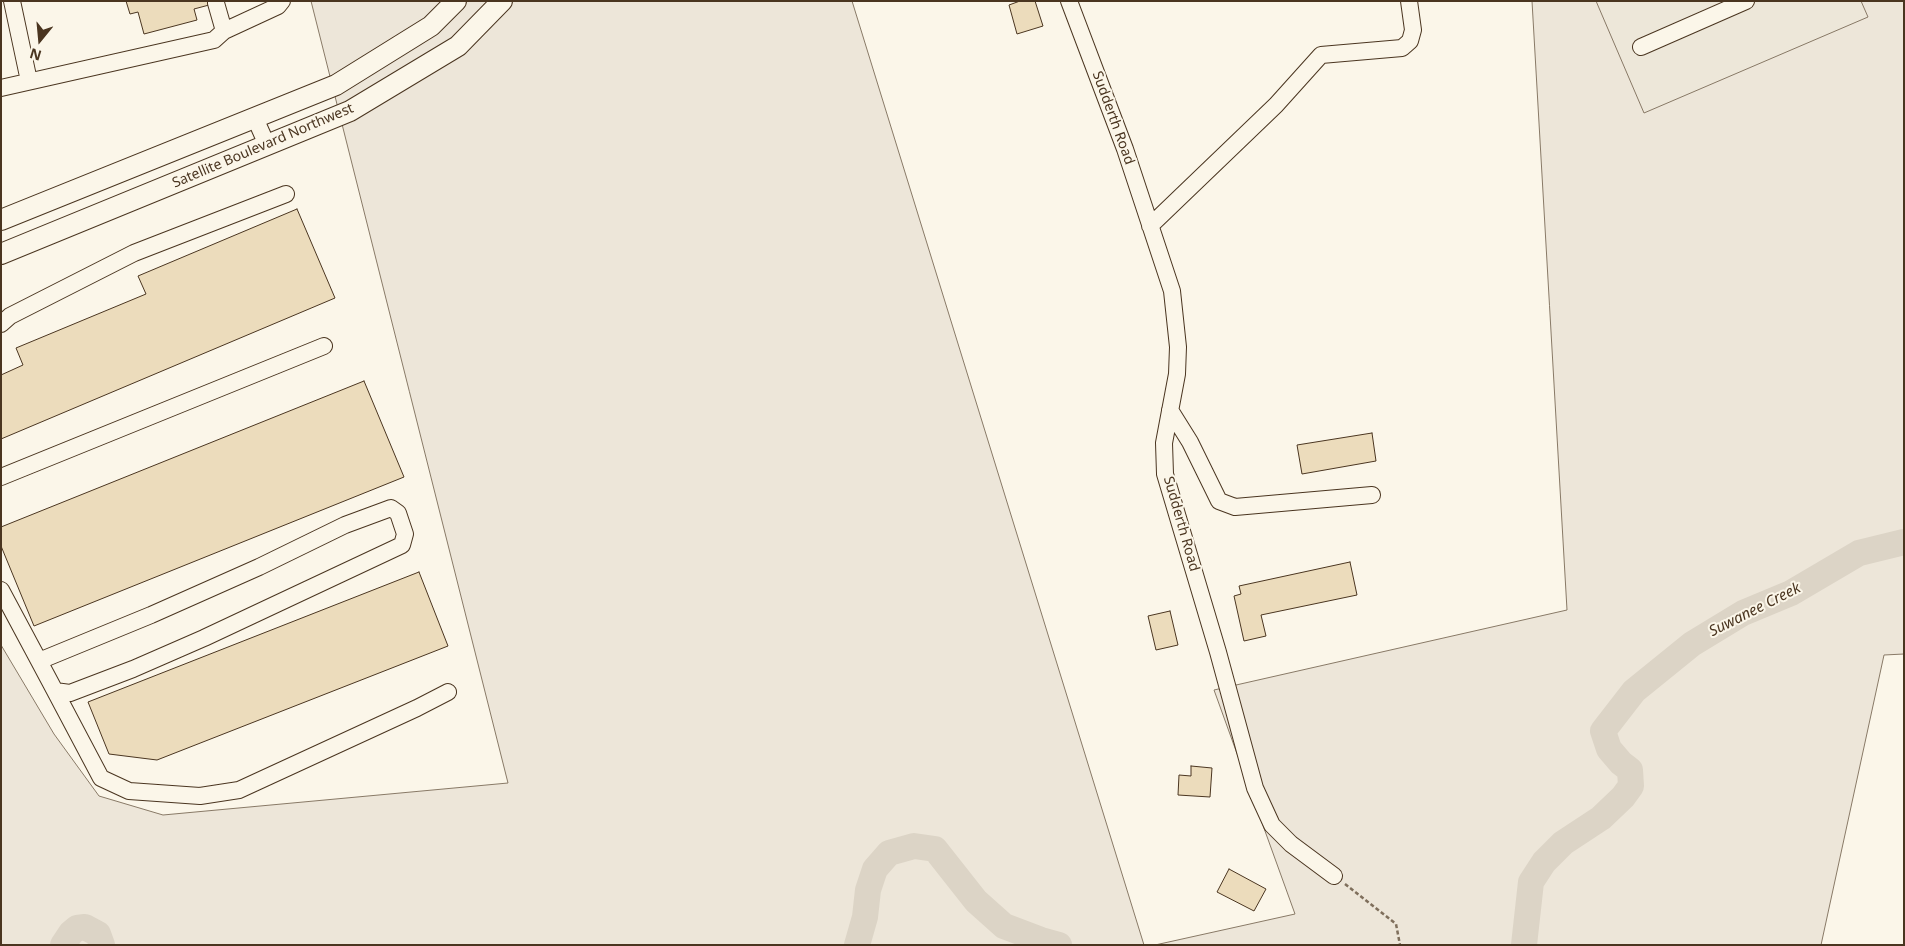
<!DOCTYPE html>
<style>
body{margin:0}
#map{position:relative;width:1905px;height:946px;overflow:hidden;background:#fbf6e9;font-family:"Noto Sans",sans-serif}
canvas{display:block}
.frame{position:absolute;inset:0;border:2px solid #4a3520;pointer-events:none}
.north{position:absolute;left:15px;top:15px;width:50px;height:50px;-webkit-text-stroke:4px #fbf6e9;paint-order:stroke;rotate:197deg;font-size:14px;font-weight:700;line-height:20px;text-align:center;color:#4a3520}
.north::after{content:'';display:block;margin:auto;width:18px;height:22px;background:#4a3520;clip-path:polygon(50% 0,100% 100%,50% 72%,0 100%)}
</style>
<div id="map">
<canvas width="1905" height="946"></canvas>
<div class="frame"></div>
<div class="north">N</div>
</div>
<script>
const ctx = document.querySelector('canvas').getContext('2d');
ctx.lineJoin = 'round';
function paint(path, color) {
  ctx.fillStyle = color;
  ctx.fill(path, 'evenodd');
}
function toPath(rows) {
  const path = new Path2D();
  for (const r of rows) {
    path.moveTo(r[0], r[1]);
    for (let i = 2; i < r.length; i += 2) path.lineTo(r[i], r[i + 1]);
  }
  return path;
}
function trace(path, color, width, dash) {
  ctx.strokeStyle = color;
  ctx.lineWidth = width;
  ctx.lineCap = dash ? 'butt' : 'round';
  ctx.setLineDash(dash || []);
  ctx.stroke(path);
}
function label(font, color, halo, rows, align = 'center') {
  ctx.font = font + ' "Noto Sans",sans-serif';
  ctx.lineWidth = 4;
  ctx.setLineDash([]);
  ctx.textBaseline = 'middle';
  ctx.strokeStyle = halo;
  ctx.fillStyle = color;
  for (const [text, x, y, turn = 0] of rows) {
    ctx.save();
    ctx.translate(x, y);
    ctx.rotate((+turn || 0) * Math.PI / 180);
    ctx.textAlign = isNaN(turn) ? turn : align;
    if (halo) ctx.strokeText(text, 0, 0);
    ctx.fillText(text, 0, 0);
    ctx.restore();
  }
}
const green = toPath([
 [311,1,852,1,1144,945,1,945,1,645,54,734,99,796,163,815,508,783,311,1],
 [1532,1,1904,1,1904,654,1884,655,1821,945,1155,945,1295,914,1214,690,1567,610,1532,1]
]);
const parking = toPath([
 [1596,1,1861,1,1868,17,1644,113,1596,1]
]);
const river = toPath([
 [63,945,71,933,77,928,85,927,98,934,102,945],
 [857,945,865,917,868,890,875,869,889,853,914,846,935,849,976,901,1004,926,1041,940,1059,945],
 [1524,945,1531,882,1544,862,1563,843,1601,818,1623,797,1631,786,1630,770,1621,763,1609,749,1603,731,1634,691,1692,644,1743,613,1791,593,1859,553,1904,542]
]);
const building = toPath([
 [126,1,224,1,194,9,197,20,144,34,138,12,130,14,126,1],
 [1020,1,1035,1,1043,26,1017,34,1009,5,1020,1],
 [297,209,335,298,1,439,1,375,23,365,16,348,146,294,138,276,297,209],
 [364,381,404,477,34,626,1,546,1,527,364,381],
 [1372,433,1376,461,1302,474,1297,445,1372,433],
 [1350,562,1357,595,1261,615,1266,636,1244,641,1234,596,1241,594,1239,586,1350,562],
 [419,572,448,646,157,760,109,754,88,702,419,572],
 [1170,611,1178,645,1156,650,1148,616,1170,611],
 [1191,766,1212,768,1210,797,1178,795,1179,775,1191,776,1191,766],
 [1229,869,1266,889,1254,911,1217,892,1229,869]
]);
const path = toPath([
 [1345,884,1396,924,1400,945]
]);
const minor = toPath([
 [12,1,29,81],
 [1069,1,1125,149,1172,291,1178,347,1177,374,1164,443,1165,474,1218,652,1255,788,1272,825,1291,844,1334,876],
 [216,3,224,31],
 [1641,47,1746,1],
 [1,88,214,40,224,31,278,6,282,1],
 [255,118,267,145],
 [1150,226,1276,105,1321,55,1402,48,1410,41,1413,30,1409,1],
 [1,324,10,316,134,253,286,194],
 [1170,410,1190,442,1219,501,1235,507,1372,495],
 [1,477,324,346],
 [1,590,39,661,55,691,70,693,133,669,204,638,402,545,405,534,398,513,391,508,345,525,259,567,151,615,39,661],
 [55,691,101,778,129,791,200,796,239,790,417,708,448,692]
]);
const major = toPath([
 [1,220,336,85,431,26,456,1],
 [1,254,350,111,458,46,502,1]
]);
const streetNames = [
 ["Sudderth Road",1113,118,70],
 ["Satellite Boulevard Northwest",263,146,-23],
 ["Sudderth Road",1181,524,74]
];
const waterNames = [
 ["Suwanee Creek",1755,610,-27]
];
paint(green, '#ede6d9');
trace(green, '#887966', 1);
paint(parking, '#ede7d9');
trace(parking, '#887966', 1);
trace(river, '#dcd4c6', 26);
paint(building, '#ecdcbc');
trace(building, '#4a3520', 1);
trace(minor, '#4a3520', 18);
trace(major, '#4a3520', 22);
trace(path, '#7f6f5c', 2.5, [4, 2.5]);
trace(minor, '#fbf6e9', 16);
trace(major, '#fbf6e9', 20);
label('14px', '#4a3520', '#fbf6e9', streetNames);
label('italic 15px', '#4a3520', '#fbf6e9', waterNames);
</script>
